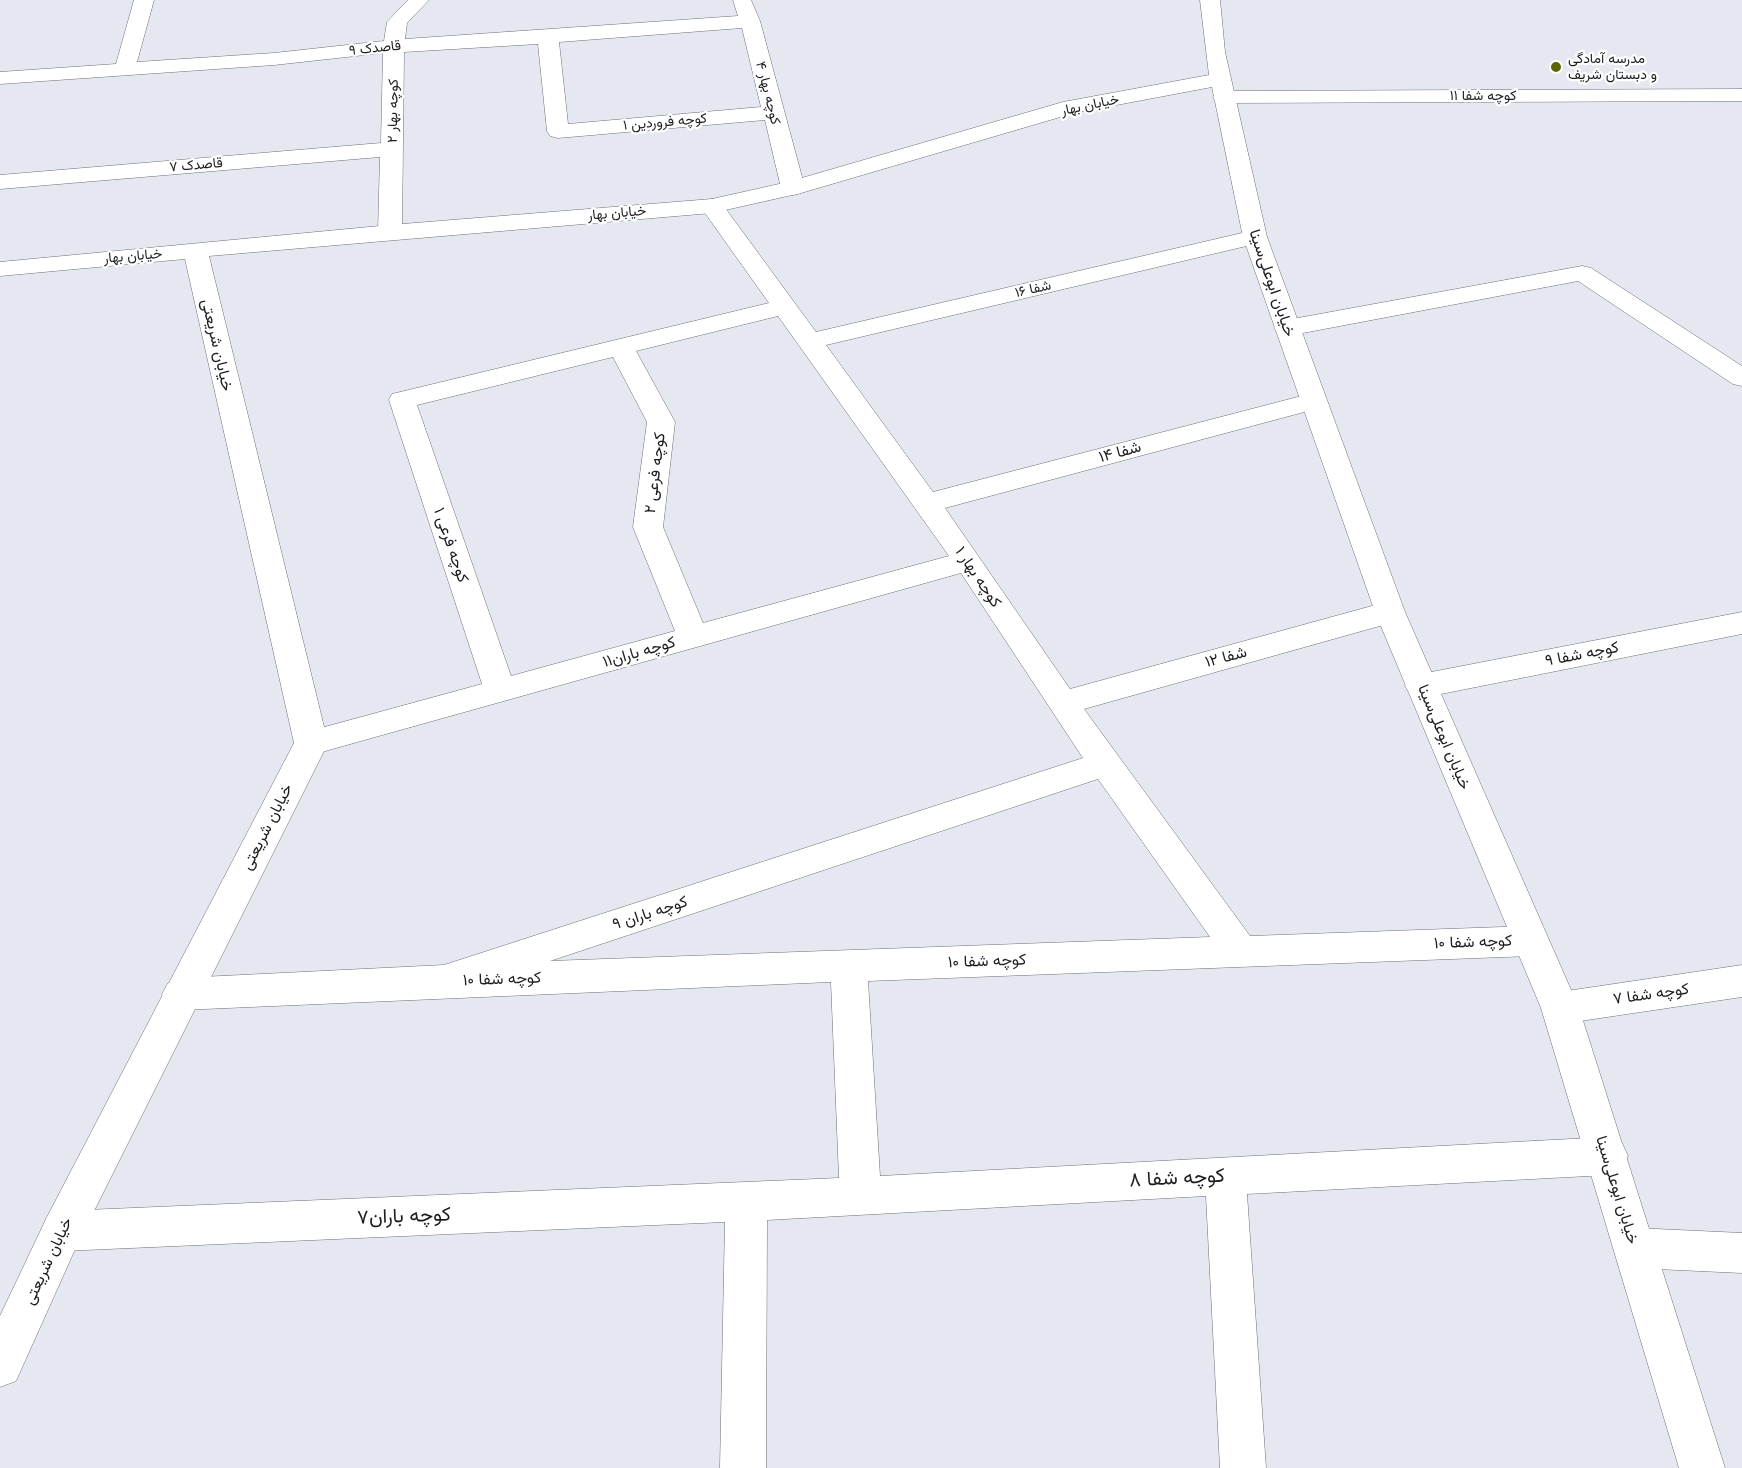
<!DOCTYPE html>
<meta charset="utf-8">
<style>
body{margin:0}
canvas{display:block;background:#e5e8f0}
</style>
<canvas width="1742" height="1468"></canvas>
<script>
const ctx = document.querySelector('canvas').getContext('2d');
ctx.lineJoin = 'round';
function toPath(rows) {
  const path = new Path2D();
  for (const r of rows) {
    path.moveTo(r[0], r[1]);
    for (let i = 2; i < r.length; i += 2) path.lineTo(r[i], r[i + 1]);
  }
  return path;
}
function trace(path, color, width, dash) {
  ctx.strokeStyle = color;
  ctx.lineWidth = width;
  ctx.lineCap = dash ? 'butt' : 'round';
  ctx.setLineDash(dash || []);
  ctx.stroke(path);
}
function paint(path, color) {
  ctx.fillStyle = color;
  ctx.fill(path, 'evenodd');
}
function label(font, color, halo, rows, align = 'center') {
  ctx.font = font + ' Inter,Vazirmatn,sans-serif';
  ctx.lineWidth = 4.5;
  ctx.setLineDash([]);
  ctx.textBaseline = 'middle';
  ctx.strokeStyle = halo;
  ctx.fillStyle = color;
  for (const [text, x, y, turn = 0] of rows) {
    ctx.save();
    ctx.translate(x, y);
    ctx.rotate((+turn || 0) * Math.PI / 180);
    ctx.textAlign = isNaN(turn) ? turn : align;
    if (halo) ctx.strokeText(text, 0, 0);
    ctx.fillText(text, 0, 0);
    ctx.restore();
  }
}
const street = toPath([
 [134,0,154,0,137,62,274,53,384,41,387,22,408,0,429,0,407,23,405,39,738,16,733,0,751,0,760,21,805,188,801,193,793,195,785,193,781,188,765,120,558,138,550,136,547,131,538,44,404,52,402,232,398,237,390,239,382,237,378,232,380,157,0,189,0,175,381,143,383,53,274,65,0,84,0,72,116,64,134,0],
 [742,28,761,107,568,124,559,42,742,28],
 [1742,89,1742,101,1224,103,1216,102,1213,97,1216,92,1224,91,1742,89],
 [712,199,720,201,816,332,1255,230,1263,232,1267,237,1263,242,1255,244,826,345,933,492,1313,393,1323,395,1326,401,1323,407,945,508,1070,689,1390,601,1401,604,1405,612,1401,620,1084,709,1250,936,1531,926,1544,930,1549,941,1544,952,1531,956,868,981,880,1176,1608,1137,1622,1143,1628,1156,1622,1169,1608,1175,1247,1194,1266,1468,1220,1468,1206,1196,767,1220,766,1468,720,1468,725,1222,62,1251,47,1245,41,1231,47,1217,62,1211,839,1178,831,982,181,1010,168,1005,162,994,168,983,181,978,444,965,1083,758,961,573,311,755,299,752,294,743,299,734,482,684,389,400,392,394,769,303,700,206,704,201,712,199],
 [778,316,949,556,703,623,663,527,675,422,636,351,778,316],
 [613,357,647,422,633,527,675,631,511,676,417,405,613,357],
 [1098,779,1210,937,550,961,1098,779],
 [1582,266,1591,268,1742,366,1742,386,1733,384,1578,281,1287,336,1278,333,1274,328,1278,323,1287,320,1582,266],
 [1742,612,1742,634,1421,698,1410,694,1405,686,1410,678,1421,674,1742,612],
 [1742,965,1742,997,1560,1024,1547,1019,1541,1008,1547,997,1560,992,1742,965],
 [1635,1228,1742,1233,1742,1273,1635,1268,1620,1262,1614,1248,1620,1234,1635,1228]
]);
const secondary = toPath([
 [1200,0,1220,0,1225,52,1267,237,1405,612,1579,1008,1725,1468,1679,1468,1541,1008,1375,612,1243,237,1212,87,1074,113,801,193,712,213,209,256,328,743,77,1245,16,1381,0,1387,0,1316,47,1217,294,743,185,259,0,276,0,262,390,225,712,199,788,182,1063,102,1209,75,1200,0]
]);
const markers = [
 [1556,67,6,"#5d6400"]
];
const farStreetnames = [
 ["قاصدک ۹",375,48,-6],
 ["کوچه بهار ۴",768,93,76],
 ["کوچه شفا ۱۱",1483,96],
 ["خیابان بهار",1090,105,-12],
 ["کوچه بهار ۲",393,111,-89],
 ["کوچه فروردین ۱",665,122,-5],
 ["قاصدک ۷",196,165,-5],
 ["خیابان بهار",617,213,-5],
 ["خیابان بهار",133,256,-5],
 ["شفا ۱۶",1033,289,-13]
];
const farPoinames = [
 ["مدرسه آمادگی",1568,59],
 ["و دبستان شریف",1568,75]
];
const streetNames = [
 ["خیابان ابوعلی‌سینا",1272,283,71],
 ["خیابان شریعتی",217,345,77],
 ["شفا ۱۴",1120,452,-15],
 ["کوچه فرعی ۲",655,473,-83],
 ["کوچه فرعی ۱",451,545,71],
 ["کوچه بهار ۱",978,577,56],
 ["کوچه باران۱۱",639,652,-16],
 ["کوچه شفا ۹",1582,654,-11],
 ["شفا ۱۲",1226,657,-15],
 ["خیابان ابوعلی‌سینا",1444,737,67],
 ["خیابان شریعتی",267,827,-63],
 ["کوچه باران ۹",650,913,-18],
 ["کوچه شفا ۱۰",1473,942,-2],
 ["کوچه شفا ۱۰",987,961,-2],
 ["کوچه شفا ۱۰",502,979,-2],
 ["کوچه شفا ۷",1651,994,-8],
 ["خیابان ابوعلی‌سینا",1617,1190,73],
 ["خیابان شریعتی",48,1261,-65]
];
const nearStreetnames = [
 ["کوچه شفا ۸",1177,1178,-3],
 ["کوچه باران۷",404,1216,-2]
];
trace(street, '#6c6f76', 1);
trace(secondary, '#6c6f76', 1);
paint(street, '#fff');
paint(secondary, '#fff');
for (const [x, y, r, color] of markers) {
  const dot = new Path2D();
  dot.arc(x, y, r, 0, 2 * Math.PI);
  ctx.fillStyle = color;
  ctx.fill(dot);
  trace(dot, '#fff', 2);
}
label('14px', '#1c1d20', '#fff', farStreetnames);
label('14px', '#1c1d20', '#fff', farPoinames, 'left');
label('16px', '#1c1d20', '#fff', streetNames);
label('20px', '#1c1d20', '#fff', nearStreetnames);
</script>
